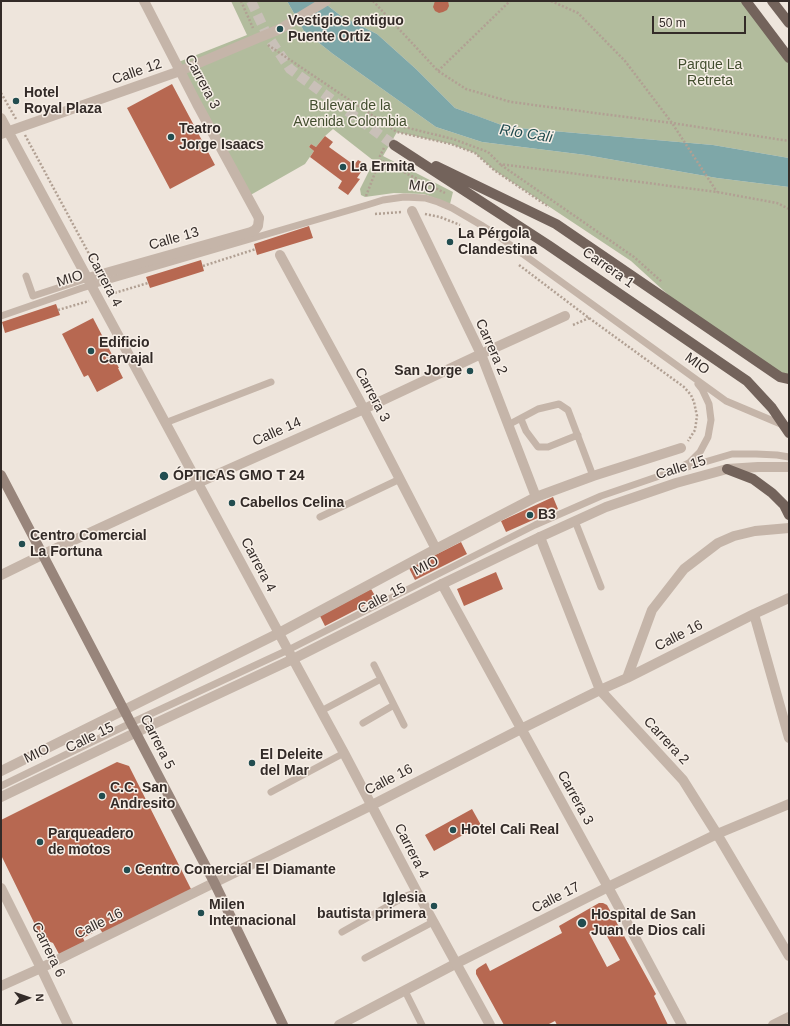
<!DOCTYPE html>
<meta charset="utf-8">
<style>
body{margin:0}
#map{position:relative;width:790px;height:1026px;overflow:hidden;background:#eee5dc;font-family:Arial,sans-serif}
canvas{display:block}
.frame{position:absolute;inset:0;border:2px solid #332b28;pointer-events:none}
.north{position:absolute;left:8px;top:978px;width:40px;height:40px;-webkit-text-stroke:3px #f7efe7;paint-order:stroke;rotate:88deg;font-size:11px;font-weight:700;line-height:16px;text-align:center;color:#332b28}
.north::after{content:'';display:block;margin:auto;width:14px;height:18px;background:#332b28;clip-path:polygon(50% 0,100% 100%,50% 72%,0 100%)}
.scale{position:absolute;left:652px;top:16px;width:94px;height:18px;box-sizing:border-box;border:2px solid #332b28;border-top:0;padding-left:5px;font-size:12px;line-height:14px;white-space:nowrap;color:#332b28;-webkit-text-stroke:3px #f7efe7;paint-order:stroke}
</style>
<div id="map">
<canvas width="790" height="1026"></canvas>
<div class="frame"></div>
<div class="north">N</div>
<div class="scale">50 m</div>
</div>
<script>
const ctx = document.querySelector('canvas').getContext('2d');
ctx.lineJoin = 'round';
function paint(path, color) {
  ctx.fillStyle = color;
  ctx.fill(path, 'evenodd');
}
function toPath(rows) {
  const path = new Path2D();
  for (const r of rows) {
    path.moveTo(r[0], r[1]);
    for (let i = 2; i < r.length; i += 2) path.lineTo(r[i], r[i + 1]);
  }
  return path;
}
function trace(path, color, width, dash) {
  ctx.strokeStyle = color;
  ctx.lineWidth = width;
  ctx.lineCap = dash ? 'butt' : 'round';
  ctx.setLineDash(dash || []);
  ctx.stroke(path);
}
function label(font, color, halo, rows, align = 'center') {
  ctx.font = font + ' Arial,sans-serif';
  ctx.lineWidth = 3;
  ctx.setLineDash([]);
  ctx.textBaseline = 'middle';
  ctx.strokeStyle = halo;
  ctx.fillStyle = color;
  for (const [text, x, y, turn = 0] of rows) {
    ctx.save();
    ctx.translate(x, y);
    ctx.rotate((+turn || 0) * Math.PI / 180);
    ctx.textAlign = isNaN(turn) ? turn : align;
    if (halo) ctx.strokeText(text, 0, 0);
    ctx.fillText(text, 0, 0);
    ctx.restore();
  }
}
const green = toPath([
 [231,1,287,1,304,31,333,54,436,127,482,142,586,155,717,178,789,187,789,379,697,321,631,261,494,170,475,153,451,144,397,132,383,156,453,192,450,204,424,194,394,193,365,197,361,195,360,189,374,161,333,129,325,136,316,147,311,144,309,147,314,151,305,164,247,197,176,63,247,35],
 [322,1,746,1,789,58,789,158,713,145,507,127,455,108,416,69,377,34,341,16]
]);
const water = toPath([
 [287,1,322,1,341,16,377,34,416,69,455,108,480,117,507,127,713,145,789,158,789,187,717,178,586,155,482,142,436,127,333,54,304,31]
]);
const building = toPath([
 [435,1,448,1,449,6,447,10,443,12,439,13,435,11,433,7],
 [172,84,215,165,170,189,127,108],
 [325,136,333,142,329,147,354,165,358,160,365,164,360,170,361,172,357,178,360,179,348,195,338,188,342,181,310,157,314,151,309,147,311,144,316,147],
 [309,226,313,238,257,255,254,244],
 [201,260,204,271,150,288,146,277],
 [56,304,60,315,5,333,2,322],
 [93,318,119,368,118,368,123,378,97,392,88,375,84,377,62,334],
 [553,497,558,509,506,532,501,521],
 [461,542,467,554,415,580,409,568],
 [496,572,503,589,464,606,457,589],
 [371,589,377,599,325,626,320,616],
 [117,762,129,766,192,891,104,935,100,929,83,938,86,944,60,956,53,943,48,941,44,943,1,855,1,820],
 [472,809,481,825,434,851,425,835],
 [599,903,603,903,607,905,656,994,654,996,668,1025,557,1025,555,1021,547,1025,504,1025,476,974,476,970,478,968,486,963,490,971,562,933,559,926],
 [602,927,620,960,607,967,589,933]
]);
const primaryTunnel = toPath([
 [251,1,267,35,290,69,394,145]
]);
const path = toPath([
 [241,1,253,28],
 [373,1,438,71,466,89,511,102,672,123,789,141],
 [551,1,578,13,625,61,672,123,717,192],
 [268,45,397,132,451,144,475,153,494,170,549,207],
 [438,71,510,1],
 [1,93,16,119],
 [400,126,453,139,488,152,500,164,717,192,777,203,789,209],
 [25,135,95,265],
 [384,148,380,156,380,160,445,193],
 [501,165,634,257,662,282],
 [366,196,380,160],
 [375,214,402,212],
 [425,214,440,217,460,225],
 [519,265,589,318,684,387,691,395,694,402,697,416,695,430,688,441],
 [203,266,256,249],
 [111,294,148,283],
 [58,310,89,301],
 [573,325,589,318]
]);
const service = toPath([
 [26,276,33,296,88,278],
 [1,316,82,288,367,205,383,200,404,197,425,198,438,202,452,208,481,225,498,236,726,401,783,425],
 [521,419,526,431,538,447,548,447,578,435],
 [165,423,271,382],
 [508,425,538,409,559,404,568,410,593,476],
 [683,466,689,463,700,452,708,437,711,420,709,404,702,389,698,384],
 [320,517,400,479],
 [575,521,601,587],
 [374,665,404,725],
 [321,711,381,679],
 [363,723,394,705],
 [1,786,131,723,288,650,535,525,601,496,674,471,732,454,756,454,777,455,789,457],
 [271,792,344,753],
 [342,932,406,896,417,892],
 [365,958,433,922],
 [405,991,422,1025]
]);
const pedestrian = toPath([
 [1,134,180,71,258,38,280,29,326,1],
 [88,278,251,232,255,230,258,226,259,218],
 [1,771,279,633,436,549,536,497,593,476,681,448]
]);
const minor = toPath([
 [144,1,197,104,259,218],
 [412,211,481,354,536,497],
 [280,255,359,400,436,549],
 [540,537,600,690,683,780,717,834,789,956],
 [1,575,48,552,191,486,364,409,481,354,565,316],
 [442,584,608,887,682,1025],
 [754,614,789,738],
 [627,678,652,610,684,569,718,543,734,536,755,531,789,528],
 [1,888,41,968,68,1025],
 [1,986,41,968,372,805,521,729,600,690,627,678,754,614,789,598],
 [339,1025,457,963,608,887,717,834,789,804],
 [773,1025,789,1017]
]);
const tertiary = toPath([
 [1,118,288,650,344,753,417,892,490,1025],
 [1,797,141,730,293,659,442,584,540,537,606,507,676,483,727,469,758,467,789,467]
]);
const secondary = toPath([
 [1,475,214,882,283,1025]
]);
const primary = toPath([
 [746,1,789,58],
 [772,1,789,23],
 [394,145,548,245,747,381,772,408,789,433],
 [436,166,556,224,780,377,789,379],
 [727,469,753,479,772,493,784,505,789,515]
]);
const markers = [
 [280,29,4,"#224d50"],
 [16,101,4,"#224d50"],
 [171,137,4,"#224d50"],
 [343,167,4,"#224d50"],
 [450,242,4,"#224d50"],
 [91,351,4,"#224d50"],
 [470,371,4,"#224d50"],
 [164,476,5,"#224d50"],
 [232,503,4,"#224d50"],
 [530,515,4,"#224d50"],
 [22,544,4,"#224d50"],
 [252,763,4,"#224d50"],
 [102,796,4,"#224d50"],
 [453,830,4,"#224d50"],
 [40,842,4,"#224d50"],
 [127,870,4,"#224d50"],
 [434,906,4,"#224d50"],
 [201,913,4,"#224d50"],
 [582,923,5,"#224d50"]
];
const poiNames = [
 ["Vestigios antiguo",288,21],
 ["Puente Ortiz",288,37],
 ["Hotel",24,93],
 ["Royal Plaza",24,109],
 ["Teatro",179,129],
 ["Jorge Isaacs",179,145],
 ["La Ermita",351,167],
 ["La Pérgola",458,234],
 ["Clandestina",458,250],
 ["Edificio",99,343],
 ["Carvajal",99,359],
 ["San Jorge",462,371,"right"],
 ["ÓPTICAS GMO T 24",173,476],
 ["Cabellos Celina",240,503],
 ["B3",538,515],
 ["Centro Comercial",30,536],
 ["La Fortuna",30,552],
 ["El Deleite",260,755],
 ["del Mar",260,771],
 ["C.C. San",110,788],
 ["Andresito",110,804],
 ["Hotel Cali Real",461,830],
 ["Parqueadero",48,834],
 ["de motos",48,850],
 ["Centro Comercial El Diamante",135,870],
 ["Iglesia",426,898,"right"],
 ["bautista primera",426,914,"right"],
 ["Milen",209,905],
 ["Internacional",209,921],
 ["Hospital de San",591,915],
 ["Juan de Dios cali",591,931]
];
const parkNames = [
 ["Parque La",710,65],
 ["Retreta",710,81],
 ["Bulevar de la",350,106],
 ["Avenida Colombia",350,122]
];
const streetNames = [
 ["Calle 12",137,72,-19],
 ["Carrera 3",202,82,62],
 ["MIO",422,187,8],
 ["Calle 13",174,239,-16],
 ["Carrera 1",608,268,35],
 ["MIO",70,279,-18],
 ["Carrera 4",104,280,62],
 ["Carrera 2",491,347,66],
 ["MIO",697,364,36],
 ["Carrera 3",372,395,62],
 ["Calle 14",277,432,-24],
 ["Calle 15",681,468,-17],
 ["Carrera 4",258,565,62],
 ["MIO",426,566,-27],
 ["Calle 15",382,599,-27],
 ["Calle 16",679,636,-27],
 ["Calle 15",90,738,-26],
 ["Carrera 2",666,741,47],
 ["Carrera 5",157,742,63],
 ["MIO",37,754,-26],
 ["Calle 16",389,780,-27],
 ["Carrera 3",575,798,61],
 ["Carrera 4",411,851,63],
 ["Calle 17",556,898,-27],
 ["Calle 16",99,924,-26],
 ["Carrera 6",48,950,64]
];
const waterNames = [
 ["Río Cali",526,134,9]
];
paint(green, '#b2bc9d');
paint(water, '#7ea7a8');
paint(building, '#b76851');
trace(primaryTunnel, '#c9c0b8', 10, [10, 5]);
trace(path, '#b1a093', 2.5, [2, 2]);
trace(service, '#c5b5a9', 7);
trace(pedestrian, '#c5b5a9', 10);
trace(minor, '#c5b5a9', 10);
trace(tertiary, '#c5b5a9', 10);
trace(secondary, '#98857b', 10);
trace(primary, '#73635b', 10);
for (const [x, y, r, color] of markers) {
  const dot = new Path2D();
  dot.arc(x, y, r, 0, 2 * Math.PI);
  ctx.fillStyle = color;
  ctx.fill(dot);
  trace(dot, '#f7efe7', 1.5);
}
label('bold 14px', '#332b28', '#f7efe7', poiNames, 'left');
label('14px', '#434e2f', '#f7efe7', parkNames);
label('14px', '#332b28', '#f7efe7', streetNames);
label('italic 15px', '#224d50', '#f7efe7', waterNames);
</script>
